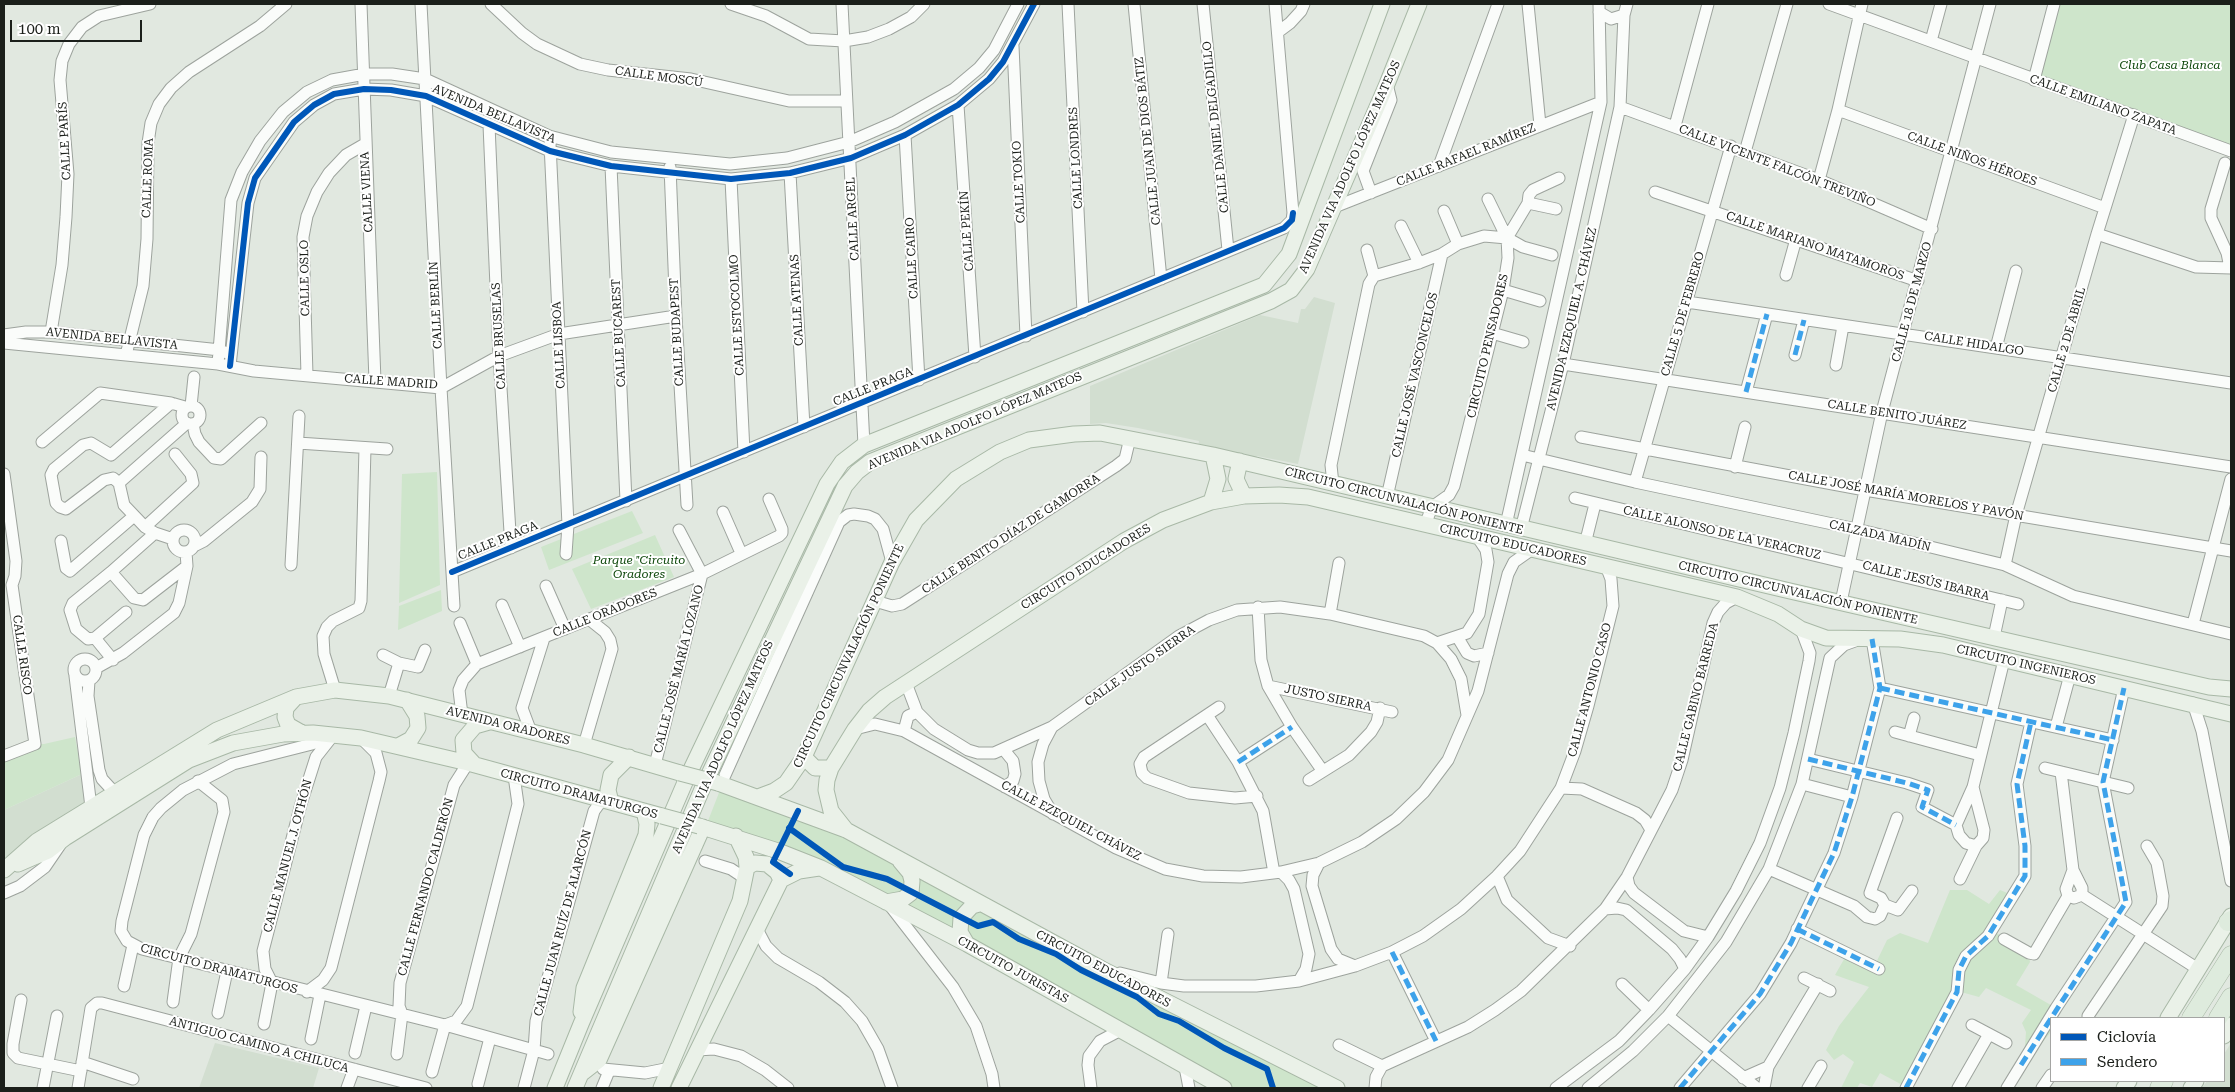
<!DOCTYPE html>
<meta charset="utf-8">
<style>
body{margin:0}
#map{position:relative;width:2235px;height:1092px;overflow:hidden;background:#e1e8e0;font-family:"Roboto Serif",serif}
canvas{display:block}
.frame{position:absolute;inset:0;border:5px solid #1b1f1a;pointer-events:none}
.legend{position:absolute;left:2050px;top:1017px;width:175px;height:65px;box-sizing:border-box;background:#fff;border:1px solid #a4a5a3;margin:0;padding:6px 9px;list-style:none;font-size:15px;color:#1b1f1a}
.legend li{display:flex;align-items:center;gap:10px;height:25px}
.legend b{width:25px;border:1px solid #a4a5a3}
.scale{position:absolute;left:10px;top:20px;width:132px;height:22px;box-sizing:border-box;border:2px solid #1b1f1a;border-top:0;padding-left:6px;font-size:15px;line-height:18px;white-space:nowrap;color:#1b1f1a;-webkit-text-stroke:4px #fff;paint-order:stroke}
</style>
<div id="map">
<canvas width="2235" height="1092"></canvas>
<div class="frame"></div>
<ul class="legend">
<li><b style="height:6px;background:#0057b8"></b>Ciclovía</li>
<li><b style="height:6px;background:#3da2ea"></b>Sendero</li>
</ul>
<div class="scale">100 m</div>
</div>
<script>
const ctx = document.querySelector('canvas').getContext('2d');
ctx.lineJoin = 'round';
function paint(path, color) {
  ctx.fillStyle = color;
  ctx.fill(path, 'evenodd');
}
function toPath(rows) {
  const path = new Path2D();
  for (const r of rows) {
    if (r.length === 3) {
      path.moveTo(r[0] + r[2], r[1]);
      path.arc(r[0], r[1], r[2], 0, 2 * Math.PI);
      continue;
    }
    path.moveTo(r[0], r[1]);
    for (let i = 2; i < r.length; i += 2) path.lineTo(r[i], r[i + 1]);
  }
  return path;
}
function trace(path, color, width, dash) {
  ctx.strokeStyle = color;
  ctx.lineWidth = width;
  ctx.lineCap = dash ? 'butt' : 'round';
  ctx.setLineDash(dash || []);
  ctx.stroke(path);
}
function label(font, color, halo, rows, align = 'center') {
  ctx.font = font + ' "Roboto Serif",serif';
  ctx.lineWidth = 4;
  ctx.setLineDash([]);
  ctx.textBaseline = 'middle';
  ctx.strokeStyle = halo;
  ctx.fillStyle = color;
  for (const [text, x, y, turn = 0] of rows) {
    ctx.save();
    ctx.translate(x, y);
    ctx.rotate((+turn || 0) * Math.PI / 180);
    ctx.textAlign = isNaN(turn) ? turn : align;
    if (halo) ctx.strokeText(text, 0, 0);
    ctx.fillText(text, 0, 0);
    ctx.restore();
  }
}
const built = toPath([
 [1314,297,1335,303,1298,464,1257,456,1255,460,1198,447,1199,441,1138,428,1106,423,1090,424,1090,386,1260,315,1298,323,1301,309,1305,309],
 [82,774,87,809,37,841,4,858,4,810],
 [215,1043,319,1068,313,1088,199,1088],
 [2231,1043,2231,1088,2202,1088,2207,1081,2224,1081,2224,1054]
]);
const green = toPath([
 [2054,4,2231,4,2231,142,2229,150,2034,80],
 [437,472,440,585,399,603,402,474],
 [632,511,643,533,549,570,541,547],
 [655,535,674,577,591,609,572,569],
 [441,590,442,611,398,630,399,606],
 [75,737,82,774,4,810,4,756,35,744,44,744],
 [722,785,798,811,1347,1088,1230,1088,972,942,706,826],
 [1950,890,1967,890,1989,904,2000,890,2017,897,1996,933,2027,950,2030,962,2016,985,2056,1008,2051,1018,2051,1032,2037,1049,2025,1046,2026,1032,2022,1023,2031,1010,1986,988,1979,997,1961,992,1908,1088,1880,1073,1872,1087,1860,1083,1857,1088,1841,1088,1854,1062,1843,1054,1834,1060,1826,1050,1839,1026,1869,987,1835,975,1847,954,1874,967,1887,940,1900,933,1928,943]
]);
const minor = toPath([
 [361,4,375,381],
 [421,4,441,388,454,606],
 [491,4,522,33,537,44,580,64,608,70,691,79,789,101,846,101],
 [731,4,766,16,809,39,844,41,868,37,889,29,911,17,924,4],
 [842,4,864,445],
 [1068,4,1083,312],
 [1134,4,1161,279],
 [1203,4,1228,250],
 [1275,4,1293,213,1296,219],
 [1528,4,1540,125],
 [1829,4,2231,151],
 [1599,12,1611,19,1624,15],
 [1278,32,1290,23,1301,11,1304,4],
 [1931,41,1941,4],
 [1013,46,1026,336],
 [2034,80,2054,4],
 [958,105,975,357],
 [1620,107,1819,180,1932,229],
 [1838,110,2105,208],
 [489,125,499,356,511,548],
 [1675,126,1708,4],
 [905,135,919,380],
 [550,144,568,525,566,554],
 [1745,152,1787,4],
 [2225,163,2211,209,2211,218,2227,253,2230,268],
 [611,166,626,501],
 [1439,166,1498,4],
 [670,167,676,316,687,505],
 [790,173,804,427],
 [731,179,744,452],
 [1819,180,1838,110,1862,4],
 [1655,192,1918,281],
 [1371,193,1363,171,1391,100,1387,84],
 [1528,203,1556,209],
 [1332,208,1601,102],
 [1444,211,1458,244],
 [1401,226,1419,263],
 [2097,234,2196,267,2231,268],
 [1507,238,1528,203,1529,195,1533,190,1559,178],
 [1367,250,1374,276],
 [1786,275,1796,239],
 [1503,290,1540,301],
 [1687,302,2231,383],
 [51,332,62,265,66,217,68,174,60,80,62,61,69,44,82,27,99,16,150,4],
 [1492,333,1523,342],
 [4,335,26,332,51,332,220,350,227,353],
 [4,343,218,364,254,371,441,388,499,356,559,334,676,316],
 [1996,348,2016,271],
 [126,355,143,286,147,239,148,143,151,123,159,104,171,88,189,72,260,26,286,4],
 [1795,355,1804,320],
 [218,364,231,200,242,172,260,141,283,112,307,92,332,80,365,74,392,74,425,79,549,136,611,152,730,164,787,158,849,142,895,122,954,89,979,68,994,50,1018,4],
 [1563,364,2231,467],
 [1836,365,1843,326],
 [230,366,248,203,255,178,294,122,314,105,334,94,364,89,391,90,426,96,550,151,611,166,731,179,790,173,851,158,905,135,958,105,989,79,1003,62,1034,4],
 [307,375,303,237,307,216,317,192,329,173,346,155,365,144],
 [1746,392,1767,314],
 [171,403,111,455,91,443,83,445,54,469,51,475,56,503,60,507,66,509,104,480,113,478,119,483,124,505,145,527,155,533,173,539],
 [191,415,9],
 [191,406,194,377],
 [193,424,195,434,199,442,214,458,221,459,261,423],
 [1581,437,1865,490,2231,551],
 [42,442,100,393,171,403,185,407],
 [298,443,387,449],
 [1522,455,1635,482,1856,529,2005,565,2073,596,2231,634],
 [1735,467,1745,427],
 [4,474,16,561,15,576,12,585,35,744,4,756],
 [1635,482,1731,146],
 [119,483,187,423],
 [1333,484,1331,465,1369,284,1374,276,1419,263,1442,254,1458,244,1484,236,1507,238,1523,247,1552,255],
 [1387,497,1442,254],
 [1575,498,2018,604],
 [723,512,741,553],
 [1425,525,1432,507,1449,495,1454,486,1503,290,1508,258,1507,238,1488,199],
 [1506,525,1601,102,1599,4],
 [145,527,193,483,191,474,175,454],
 [1521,529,1563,364,1620,107,1624,15,1627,4],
 [184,541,11],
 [679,530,702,574],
 [61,541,66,568,70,571,134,516],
 [1585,544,1595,504],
 [194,546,204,541,252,502,260,489,261,457],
 [291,565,299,416],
 [2005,565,2016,515,2097,234,2134,115],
 [111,572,155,533],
 [452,572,1284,228,1292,220,1293,213],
 [546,586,565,629],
 [875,601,892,606,902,604,1116,466,1125,459,1130,438],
 [1841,602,1882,412,1990,4],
 [502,605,520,647],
 [1258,607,1261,660,1268,686,1292,727,1322,770],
 [126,612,95,638,88,639,76,629,70,610,73,603,111,572,134,598,143,600,187,566],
 [1330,614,1339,563],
 [460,623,477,664],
 [2193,624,2231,479],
 [1994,637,2002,600],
 [95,638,113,660],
 [1458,638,1467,653,1474,656,1488,653],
 [1437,643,1467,633,1479,614,1488,562,1486,550,1478,538],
 [383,655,399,663,418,667,425,650],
 [85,670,11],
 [96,668,123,653,174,613,179,603,187,566,186,552],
 [75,676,91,807],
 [89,681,88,696,99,770,102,779,114,792],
 [906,683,917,712,934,729,968,750,978,753,994,753,1052,727,1179,636,1209,620,1237,610,1280,607,1330,614,1424,636,1437,643,1451,659,1461,679,1467,715],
 [1268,686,1392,712],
 [1880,688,2113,740],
 [335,690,324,654,323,636,327,627,333,621,359,608,361,601,365,448],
 [389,696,399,663],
 [2193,703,2202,731,2231,881],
 [1219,707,1144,757,1140,764,1142,773,1147,778,1189,793,1235,798,1257,796],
 [462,715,459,690,463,680,477,664,702,574,779,536,782,533,782,529,769,499],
 [1207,715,1238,762,1263,811,1274,873],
 [1052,727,1043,744,1038,762,1039,781,1044,799,1053,814],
 [2056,727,2070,675],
 [855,729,875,724,904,731,1116,848,1165,869,1203,876,1241,877,1281,872,1319,863,1362,842,1396,819,1424,792,1448,760,1478,691,1508,574,1514,562,1531,550],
 [904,731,908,716,917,712],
 [531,732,522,708,544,638],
 [1895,732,1980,755],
 [332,736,312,744,233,764,183,790,161,808,153,817,144,835,122,921,121,931,127,941,142,949,445,1025,548,1054],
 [1909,736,1914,718],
 [584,745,612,649,610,640,605,632,590,620],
 [1004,750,1013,761,1015,774,1013,781,1005,787],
 [1808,759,1907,783,1928,790,1922,807,1956,825],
 [1238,762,1292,727],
 [655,765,702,574],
 [2045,768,2128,788],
 [2061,772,2073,870,2082,888,2082,895,2074,898,2068,896,2066,889,2073,870],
 [1309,780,1349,755,1371,732,1377,722,1380,708],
 [721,784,839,522,848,515,854,514,868,516,875,519,883,529,892,562],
 [1802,784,1852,797],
 [1973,787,1956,825,1959,835,1966,843,1976,846,1983,838,1984,830,1973,787,2004,660],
 [1561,788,1582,789,1636,813,1645,820,1651,830],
 [1897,818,1870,893,1881,898,1885,905,1898,910,1912,891],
 [705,861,731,869,746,879],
 [1319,863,1313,875,1312,886,1331,949,1338,959,1355,966],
 [1769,869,1854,906,1867,917,1875,919,1880,916,1885,905],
 [1281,872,1289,880,1294,889,1309,954,1306,969,1299,981],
 [1497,876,1507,900,1548,938,1570,946],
 [1627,877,1629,886,1634,893,1684,931,1708,937],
 [1960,879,1976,846],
 [4,893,20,886,45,867,60,845],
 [2082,895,2198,969],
 [891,907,953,987,976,1026,992,1074,994,1088],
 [1605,909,1617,908,1626,910,1672,949,1680,959,1685,969],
 [757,929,766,946,778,958,819,982,845,1002,862,1021,878,1049,892,1088],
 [1797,929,1879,969],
 [2004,939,2029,953,2034,954,2068,896],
 [1392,952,1436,1041],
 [1120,973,1161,983,1184,986,1256,986,1299,981,1355,966,1392,952,1423,936,1461,909,1497,876,1520,851,1561,788,1575,751,1588,706,1613,606,1611,579,1606,566],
 [1804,978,1830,991],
 [1161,983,1168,934],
 [1622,984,1649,1010],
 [124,986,133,945],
 [307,992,323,980,331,968,379,781,381,772,376,753,361,738],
 [21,1000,13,1044,13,1053,18,1058,81,1071],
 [173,1002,179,958,191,934,224,812,222,800,198,781],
 [218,1013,227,971],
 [1668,1016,1757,1088],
 [2088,1016,2162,906,2163,896,2157,863,2147,846],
 [264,1024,272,983,265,969,263,951,301,804,316,757,331,738],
 [1972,1025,2006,1043],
 [311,1039,320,995],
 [1339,1045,1382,1066],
 [697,1050,714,1049,741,1056,765,1070,788,1088],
 [355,1053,366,1006],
 [397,1054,402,1014,399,1006,400,983,454,785,468,763],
 [82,1062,133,1079],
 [1185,1067,1189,1088],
 [603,1069,645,1073,670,1068],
 [432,1072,445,1025,456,1021,467,1006,518,804,514,776],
 [1743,1078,1768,1067],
 [478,1084,490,1038],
 [43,1088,57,1016],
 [78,1088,91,1008,97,1003,102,1003,426,1088],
 [347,1088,354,1069],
 [524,1088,534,1050,536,1021,594,811,602,800],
 [602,1088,609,1071],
 [1091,1088,1088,1065,1089,1056,1100,1041,1119,1031],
 [1375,1088,1376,1077,1382,1066,1468,1027,1495,1010,1521,991,1605,909,1627,877,1672,790,1682,760,1713,623,1718,612,1726,603,1737,597],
 [1556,1088,1619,1041,1649,1010,1685,969,1708,937,1736,891,1760,843,1780,788,1794,733,1809,661,1810,653,1801,629],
 [1588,1088,1633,1051,1668,1016,1726,942,1769,869,1802,784,1830,658,1844,645,1855,641],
 [1680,1088,1760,994,1791,943,1834,853,1852,797,1880,688,1872,639],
 [1764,1088,1768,1067,1818,984],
 [1808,1088,1821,1066],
 [1906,1088,1957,992,1959,970,1966,956,1988,936,2025,876,2025,846,2017,784,2031,722],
 [1958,1088,1989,1034],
 [2007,1088,2056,1008,2126,902,2103,782,2124,688],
 [2042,1088,2051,1075]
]);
const major = toPath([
 [1240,461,1236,479,1244,496],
 [1211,502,1218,479,1213,455],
 [296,697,286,708,285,717,288,725,302,733],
 [398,746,411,739,418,728,417,716,407,700],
 [804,757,815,768,831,768],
 [475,765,464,753,463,740,475,726,489,722],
 [718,783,846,830,1102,969,1337,1088],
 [758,797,774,791,786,783,804,757,892,562,916,520,956,479,1000,452,1029,440,1074,434,1100,433,1213,455,1790,591,2209,687,2231,689],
 [611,802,608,790,611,775,629,757],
 [699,826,778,851,821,868,967,944,1224,1088],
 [846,830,831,811,826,790,827,780,831,768,855,729,869,711,885,697,1124,541,1163,520,1211,502,1244,496,1279,495,1308,497,1737,597,1778,614,1801,629,1826,638,1900,639,1943,645,2231,714],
 [18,864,48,851,65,838,189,760,233,743,283,734,313,733,361,738,468,763,662,816],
 [747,867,755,863,767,864,777,872,781,880],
 [4,870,37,841,217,730,296,697,335,690,389,696,584,745,680,773],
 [886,902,903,899,911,893,912,881,910,873,900,861],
 [967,944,960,932,961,918,972,906,979,904],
 [581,1012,584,988,646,835,647,824,644,811],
 [2168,1018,2231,916],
 [2224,1036,2231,1025],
 [581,1074,599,1060,703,827],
 [555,1088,581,1024,686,780,827,484,842,462,864,445,1264,285,1289,254,1382,4],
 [575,1088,703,787,845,486,857,472,870,462,1271,301,1291,290,1307,269,1387,84,1419,4],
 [661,1088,740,901,747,867,746,857,736,836],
 [679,1088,781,880,799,871,819,868],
 [2124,1088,2129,1081],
 [2191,1088,2196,1081]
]);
const highway = toPath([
 [2228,922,2231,920],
 [2191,1018,2231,955],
 [2218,1018,2231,997],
 [2159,1088,2164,1081]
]);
const majorBridge = toPath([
 [680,773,718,783],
 [662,816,699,826]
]);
const quiet = toPath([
 [1795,355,1804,320],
 [1746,392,1767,314],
 [1880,688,2113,740],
 [1808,759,1907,783,1928,790,1922,807,1956,825],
 [1238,762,1292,727],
 [1797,929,1879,969],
 [1392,952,1436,1041],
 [2021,1065,2126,902,2103,782,2124,688],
 [1680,1088,1760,994,1791,943,1834,853,1852,797,1880,688,1872,639],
 [1906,1088,1957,992,1959,970,1966,956,1988,936,2025,876,2025,846,2017,784,2031,722]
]);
const cycleway = toPath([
 [230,366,248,203,255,178,294,122,314,105,334,94,364,89,391,90,426,96,550,151,611,166,731,179,790,173,851,158,905,135,958,105,989,79,1003,62,1034,4],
 [452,572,1284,228,1292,220,1293,213],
 [789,828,843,867,887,879,978,926,993,922,1019,939,1056,954,1081,970,1137,997,1159,1014,1179,1021,1224,1048,1267,1069,1273,1088],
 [790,874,773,862,798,811]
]);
const parkNames = [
 ["Club Casa Blanca",2170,65],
 ["Parque \"Circuito",639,560],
 ["Oradores",639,574]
];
const streetNames = [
 ["CALLE MOSCÚ",659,77,8],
 ["CALLE EMILIANO ZAPATA",2103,105,20],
 ["AVENIDA BELLAVISTA",494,114,23],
 ["CALLE DANIEL DELGADILLO",1216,127,-96],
 ["CALLE PARÍS",65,141,-93],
 ["CALLE JUAN DE DIOS BÁTIZ",1148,141,-96],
 ["CALLE RAFAEL RAMÍREZ",1466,155,-22],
 ["CALLE LONDRES",1076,158,-93],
 ["CALLE NIÑOS HÉROES",1972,159,20],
 ["CALLE VICENTE FALCÓN TREVIÑO",1777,166,21],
 ["AVENIDA VIA ADOLFO LÓPEZ MATEOS",1350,167,-66],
 ["CALLE ROMA",148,178,-88],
 ["CALLE TOKIO",1019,182,-93],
 ["CALLE VIENA",367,192,-93],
 ["CALLE ARGEL",853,219,-93],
 ["CALLE PEKÍN",967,231,-94],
 ["CALLE MARIANO MATAMOROS",1815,246,19],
 ["CALLE CAIRO",912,258,-93],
 ["CALLE OSLO",305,278,-91],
 ["CALLE ATENAS",797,300,-93],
 ["CALLE 18 DE MARZO",1912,302,-75],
 ["CALLE BERLÍN",436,305,-93],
 ["CALLE 5 DE FEBRERO",1683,314,-74],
 ["CALLE ESTOCOLMO",737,315,-93],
 ["AVENIDA EZEQUIEL A. CHÁVEZ",1572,319,-77],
 ["CALLE BUDAPEST",677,332,-93],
 ["CALLE BUCAREST",619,333,-93],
 ["CALLE BRUSELAS",499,336,-93],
 ["AVENIDA BELLAVISTA",112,339,6],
 ["CALLE 2 DE ABRIL",2067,340,-74],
 ["CALLE HIDALGO",1974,344,9],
 ["CALLE LISBOA",559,345,-93],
 ["CIRCUITO PENSADORES",1488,346,-77],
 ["CALLE JOSÉ VASCONCELOS",1415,375,-77],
 ["CALLE MADRID",391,382,4],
 ["CALLE PRAGA",873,387,-22],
 ["CALLE BENITO JUÁREZ",1897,415,9],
 ["AVENIDA VIA ADOLFO LÓPEZ MATEOS",975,421,-23],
 ["CALLE JOSÉ MARÍA MORELOS Y PAVÓN",1906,496,10],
 ["CIRCUITO CIRCUNVALACIÓN PONIENTE",1404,501,14],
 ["CALLE ALONSO DE LA VERACRUZ",1722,533,13],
 ["CALLE BENITO DÍAZ DE GAMORRA",1011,534,-33],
 ["CALZADA MADÍN",1880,536,13],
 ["CALLE PRAGA",498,541,-22],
 ["CIRCUITO EDUCADORES",1513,545,13],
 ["CIRCUITO EDUCADORES",1086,567,-32],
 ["CALLE JESÚS IBARRA",1926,581,14],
 ["CIRCUITO CIRCUNVALACIÓN PONIENTE",1798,593,13],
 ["CALLE ORADORES",605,613,-22],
 ["CALLE RISCO",22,655,82],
 ["CIRCUITO CIRCUNVALACIÓN PONIENTE",849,656,-65],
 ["CIRCUITO INGENIEROS",2026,665,13],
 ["CALLE JUSTO SIERRA",1140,666,-35],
 ["CALLE JOSÉ MARÍA LOZANO",679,669,-76],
 ["CALLE ANTONIO CASO",1590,690,-75],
 ["CALLE GABINO BARREDA",1696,697,-76],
 ["JUSTO SIERRA",1328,698,12],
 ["AVENIDA ORADORES",508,726,14],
 ["AVENIDA VIA ADOLFO LÓPEZ MATEOS",723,747,-66],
 ["CIRCUITO DRAMATURGOS",579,794,15],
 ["CALLE EZEQUIEL CHÁVEZ",1071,821,28],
 ["CALLE MANUEL J. OTHÓN",288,856,-75],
 ["CALLE FERNANDO CALDERÓN",426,887,-75],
 ["CALLE JUAN RUÍZ DE ALARCÓN",563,923,-75],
 ["CIRCUITO DRAMATURGOS",219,969,15],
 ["CIRCUITO EDUCADORES",1103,969,28],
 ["CIRCUITO JURISTAS",1013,970,29],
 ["ANTIGUO CAMINO A CHILUCA",259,1045,15]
];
paint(built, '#d2ded0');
paint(green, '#cee5cb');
trace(minor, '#9da39d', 13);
trace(major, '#a8b8a6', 17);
trace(highway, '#a8b8a6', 19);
trace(minor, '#fafcfa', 11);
trace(major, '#eaf1e8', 15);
trace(highway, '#deebdd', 18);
trace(majorBridge, '#a8b8a6', 17, []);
trace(majorBridge, '#eaf1e8', 15);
trace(quiet, '#3da2ea', 5, [10, 5]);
trace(cycleway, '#0057b8', 6);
label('italic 12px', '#0e480b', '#fff', parkNames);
label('12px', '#1b1f1a', '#fff', streetNames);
</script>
